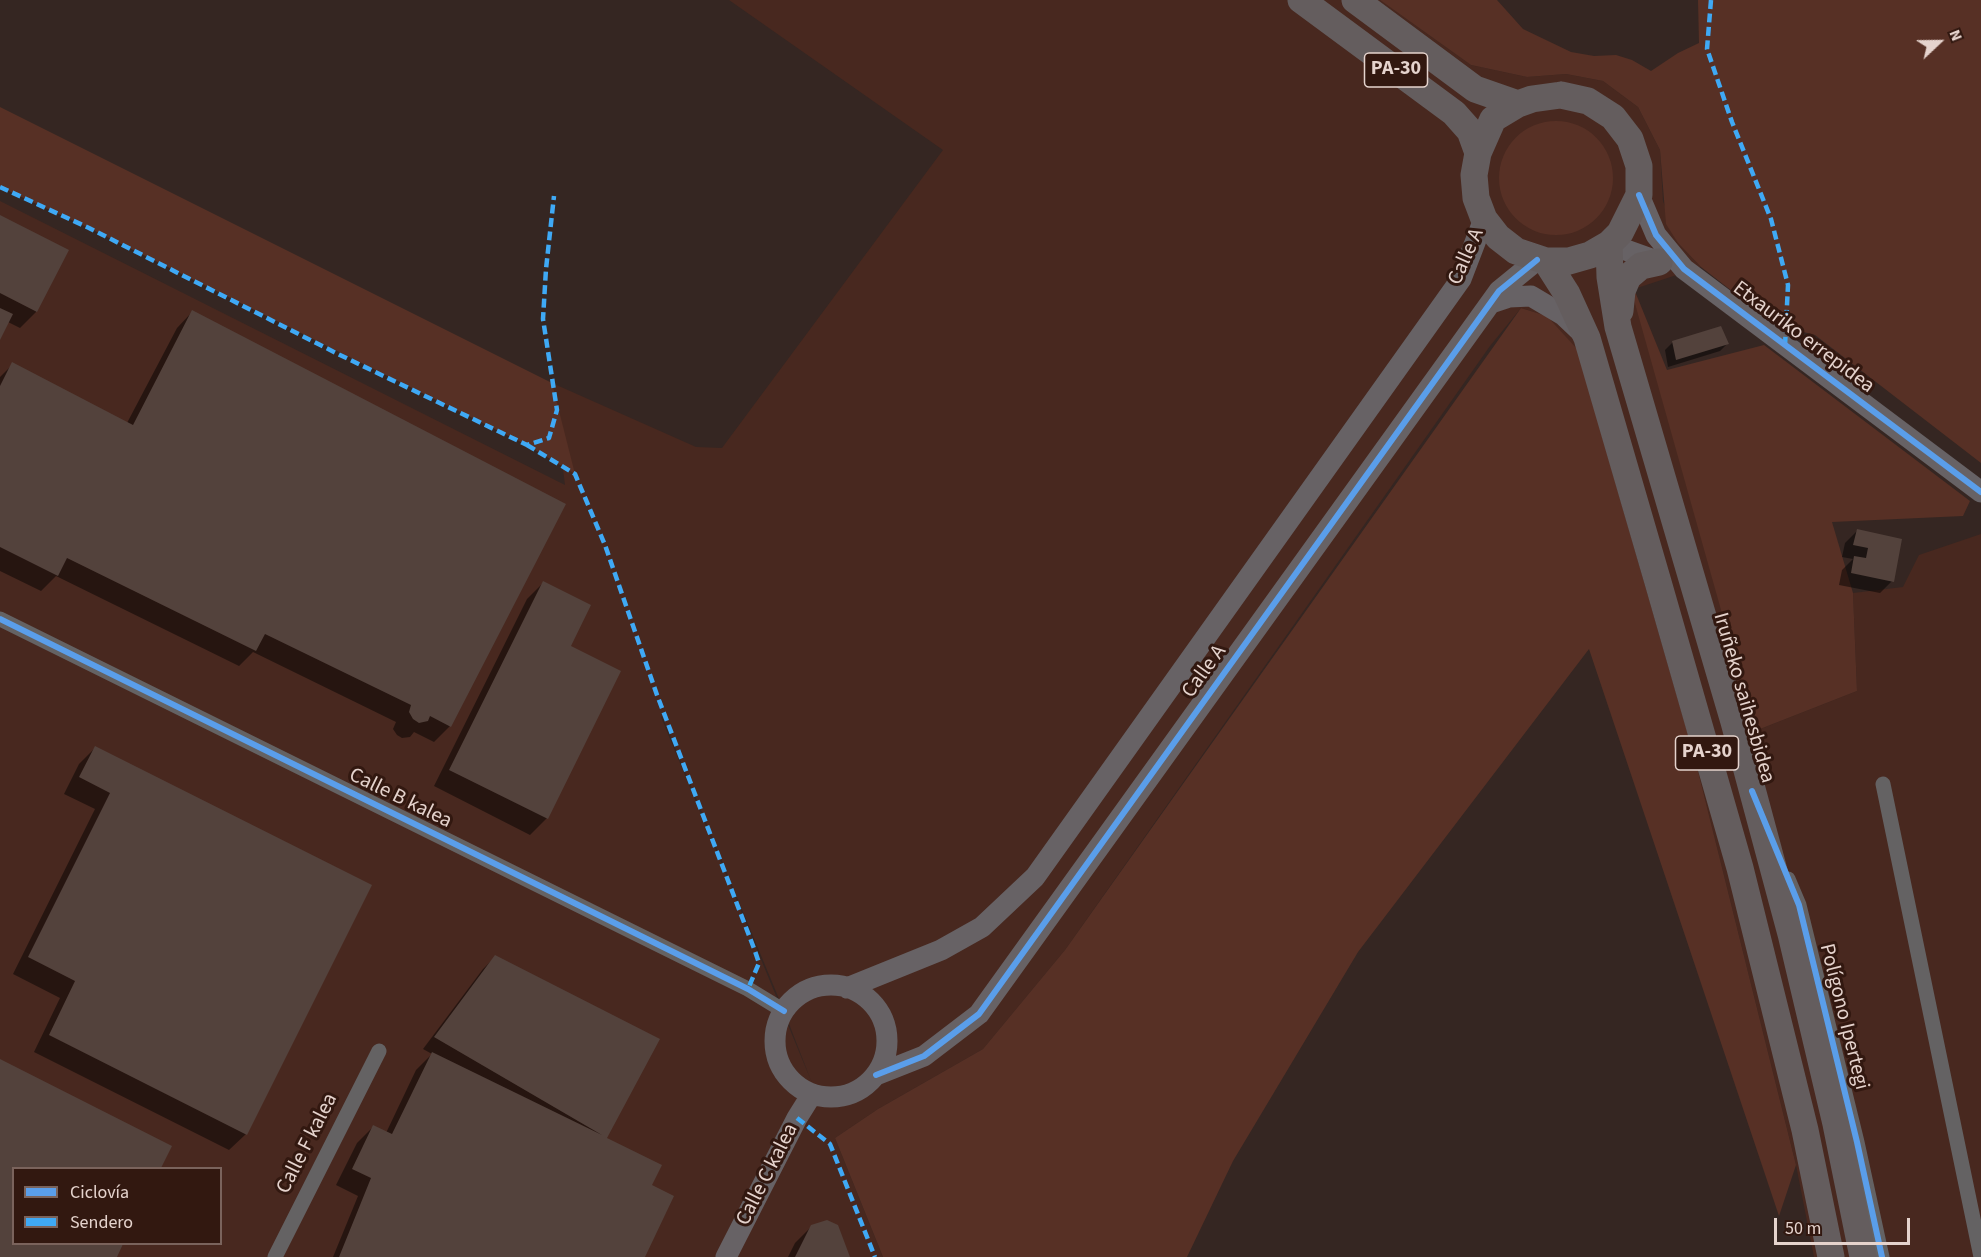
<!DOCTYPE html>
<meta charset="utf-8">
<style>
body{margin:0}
#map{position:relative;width:1981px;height:1257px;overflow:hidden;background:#352622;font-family:"Source Sans 3",sans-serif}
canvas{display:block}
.legend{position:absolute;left:12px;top:1167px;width:210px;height:78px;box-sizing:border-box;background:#321810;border:2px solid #7a635c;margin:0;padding:8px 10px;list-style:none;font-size:18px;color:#e5d3cd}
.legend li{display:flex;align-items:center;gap:12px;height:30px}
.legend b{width:30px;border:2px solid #7a635c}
.north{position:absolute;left:1909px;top:12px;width:60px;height:60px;-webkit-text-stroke:4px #321810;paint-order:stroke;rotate:68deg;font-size:16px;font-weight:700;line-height:24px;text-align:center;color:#e5d3cd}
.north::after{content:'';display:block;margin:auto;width:21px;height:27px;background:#e5d3cd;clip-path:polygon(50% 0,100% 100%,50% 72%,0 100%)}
.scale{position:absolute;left:1774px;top:1218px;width:136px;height:27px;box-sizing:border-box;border:3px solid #e5d3cd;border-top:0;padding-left:8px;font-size:18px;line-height:21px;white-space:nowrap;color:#e5d3cd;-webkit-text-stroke:4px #321810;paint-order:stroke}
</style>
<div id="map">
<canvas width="1981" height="1257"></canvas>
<ul class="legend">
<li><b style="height:8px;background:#5a9eea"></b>Ciclovía</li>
<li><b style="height:8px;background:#3fa9f5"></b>Sendero</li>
</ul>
<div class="north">N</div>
<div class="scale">50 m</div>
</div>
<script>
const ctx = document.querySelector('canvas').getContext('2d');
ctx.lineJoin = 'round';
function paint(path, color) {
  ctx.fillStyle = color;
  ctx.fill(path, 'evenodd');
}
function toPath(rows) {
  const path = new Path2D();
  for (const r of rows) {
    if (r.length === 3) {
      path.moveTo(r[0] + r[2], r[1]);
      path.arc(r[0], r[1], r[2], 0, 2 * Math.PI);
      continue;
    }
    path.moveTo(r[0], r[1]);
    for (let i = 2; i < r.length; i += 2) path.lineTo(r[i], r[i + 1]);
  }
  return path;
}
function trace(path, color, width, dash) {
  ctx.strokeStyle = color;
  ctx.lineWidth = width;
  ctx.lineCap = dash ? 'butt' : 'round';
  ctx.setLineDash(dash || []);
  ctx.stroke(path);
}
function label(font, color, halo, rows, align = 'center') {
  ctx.font = font + ' "Source Sans 3",sans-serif';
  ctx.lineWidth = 6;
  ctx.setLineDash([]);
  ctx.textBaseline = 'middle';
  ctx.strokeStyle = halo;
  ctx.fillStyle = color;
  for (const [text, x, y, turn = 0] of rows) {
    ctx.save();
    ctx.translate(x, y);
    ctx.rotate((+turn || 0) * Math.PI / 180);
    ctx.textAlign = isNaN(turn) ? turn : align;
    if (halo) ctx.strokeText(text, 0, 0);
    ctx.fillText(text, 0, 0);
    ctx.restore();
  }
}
const built = toPath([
 [729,0,1380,0,1471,65,1527,77,1566,74,1603,81,1638,107,1660,150,1663,201,1678,243,1701,267,1634,289,1755,731,1857,691,1853,593,1903,587,1919,555,1981,534,1981,1257,1814,1257,1796,1165,1694,755,1577,350,1547,316,1521,308,1490,346,1065,950,983,1049,878,1109,835,1138,883,1257,0,1257,0,201,565,485,552,383,696,447,722,448,943,150],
 [662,716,784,1011,812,1083,661,717],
 [14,1168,220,1168,220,1244,14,1244]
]);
const green = toPath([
 [1380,0,1497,0,1523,29,1571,52,1594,56,1616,55,1632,60,1651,71,1678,53,1699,43,1698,0,1981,0,1981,463,1815,335,1780,326,1750,305,1701,267,1678,243,1666,224,1660,150,1638,107,1603,81,1566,74,1527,77,1471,65],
 [0,107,552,383,575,474,527,445,89,228,0,187],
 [1556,178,57],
 [1634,289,1667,370,1764,345,1970,501,1963,516,1832,522,1853,593,1857,691,1755,731,1634,300],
 [1521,308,1547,316,1577,349,1694,755,1796,1165,1779,1216,1589,649,1358,952,1233,1161,1187,1257,883,1257,835,1138,878,1109,983,1049,1065,950]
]);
const shadow = toPath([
 [0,216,67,251,36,312,20,328,8,322,0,337],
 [193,311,450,726,434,742,414,732,410,737,402,738,397,735,393,729,396,722,253,652,239,666,56,576,41,591,0,571,0,377,13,364,127,423,177,328],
 [1673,342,1727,344,1720,351,1668,367,1665,350],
 [1857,531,1892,581,1880,593,1839,585,1842,570,1853,559,1842,557,1845,543],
 [543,583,569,646,619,671,547,818,530,835,434,786,527,599],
 [95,748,246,1134,229,1150,34,1052,60,998,13,974,95,809,64,794,79,764],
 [495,957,605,1138,650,1186,643,1257,333,1257,358,1196,336,1185,357,1143,373,1127,386,1133,416,1070,432,1054,423,1049,483,969],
 [0,1061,170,1146,159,1168,14,1168,14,1244,122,1244,115,1257,0,1257],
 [812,1226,849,1257,788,1257,795,1243]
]);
const building = toPath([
 [0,215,69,250,37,312,0,293],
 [0,308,13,314,0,340],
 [192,310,566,504,451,727,430,716,428,721,419,723,413,719,409,712,411,705,265,634,256,651,67,558,58,576,0,547,0,386,12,362,133,425],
 [1721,326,1729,344,1676,360,1672,341],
 [1857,529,1902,539,1894,582,1851,573,1854,556,1866,558,1868,548,1853,545],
 [543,581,591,605,571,646,621,671,548,819,449,770],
 [95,746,372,885,247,1135,49,1035,75,981,28,957,110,793,79,777],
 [495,955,660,1039,607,1138,662,1165,652,1185,674,1196,645,1257,339,1257,371,1178,352,1169,373,1125,392,1134,432,1052,602,1135,434,1037],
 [0,1059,172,1146,161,1168,14,1168,14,1244,123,1244,117,1257,0,1257],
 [827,1220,838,1225,850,1257,795,1257,811,1225]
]);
const street = toPath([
 [0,619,748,989,784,1011],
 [1883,784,1981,1257],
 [1788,879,1799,905,1857,1142,1882,1257],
 [275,1257,379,1051]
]);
const secondary = toPath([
 [1639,195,1656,235,1684,269,1981,492],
 [1609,244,1662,263],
 [1491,303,1509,297,1531,296,1563,315,1582,333],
 [831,1041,56],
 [847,988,941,950,982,927,1035,877,1461,279,1484,219],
 [876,1075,924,1056,979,1014,1499,291,1537,260],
 [726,1257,797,1118,812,1094]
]);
const highway = toPath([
 [1301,0,1454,113,1470,131,1478,153],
 [1355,0,1475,89,1518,104],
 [1561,95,1588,101,1613,117,1630,139,1639,166,1639,195,1620,233,1609,244,1590,255,1569,261,1546,261,1516,251,1498,237,1484,219,1476,198,1474,175,1478,153,1493,119,1518,104,1532,99,1561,95],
 [1609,244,1610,277,1618,327,1734,722,1791,934,1836,1124,1863,1257],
 [1546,261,1567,294,1587,338,1658,582,1740,868,1805,1130,1831,1257],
 [1620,311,1622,291,1628,277,1641,266,1659,262]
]);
const quiet = toPath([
 [1711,0,1707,49,1732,122,1771,219,1788,285,1785,346],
 [0,187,89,228,340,355,527,445,549,438,557,410,543,319,546,269,554,196],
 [527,445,575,474,605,545,657,695,755,951,759,963,748,989],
 [797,1118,830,1144,875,1257]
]);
const cycleway = toPath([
 [1639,195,1656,235,1684,269,1981,492],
 [0,619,748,989,784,1011],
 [1752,791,1799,905,1857,1142,1882,1257],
 [876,1075,924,1056,979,1014,1499,291,1537,260]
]);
const shields = [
 [1396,70,63],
 [1707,753,63]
];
const shieldNames = [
 ["PA-30",1396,70],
 ["PA-30",1707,753]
];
const streetNames = [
 ["Calle A",1467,257,-66],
 ["Etxauriko errepidea",1803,338,37],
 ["Calle A",1205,672,-54],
 ["Iruñeko saihesbidea",1743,698,74],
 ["Calle B kalea",400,799,26],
 ["Polígono Ipertegi",1843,1017,76],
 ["Calle F kalea",308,1144,-63],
 ["Calle C kalea",768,1175,-63]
];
paint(built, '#48281f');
paint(green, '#573025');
paint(shadow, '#0007');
paint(building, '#53423c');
trace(street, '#646263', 15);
trace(secondary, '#676265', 21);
trace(highway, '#645d5e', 27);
trace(quiet, '#3fa9f5', 4.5, [9, 4.5]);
trace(cycleway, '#5a9eea', 6);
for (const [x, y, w] of shields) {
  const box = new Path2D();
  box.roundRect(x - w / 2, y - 17, w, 34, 4.5);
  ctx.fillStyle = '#321810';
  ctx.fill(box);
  trace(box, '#e5d3cd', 1.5);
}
label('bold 20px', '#e5d3cd', null, shieldNames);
label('21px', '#e5d3cd', '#321810', streetNames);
</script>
